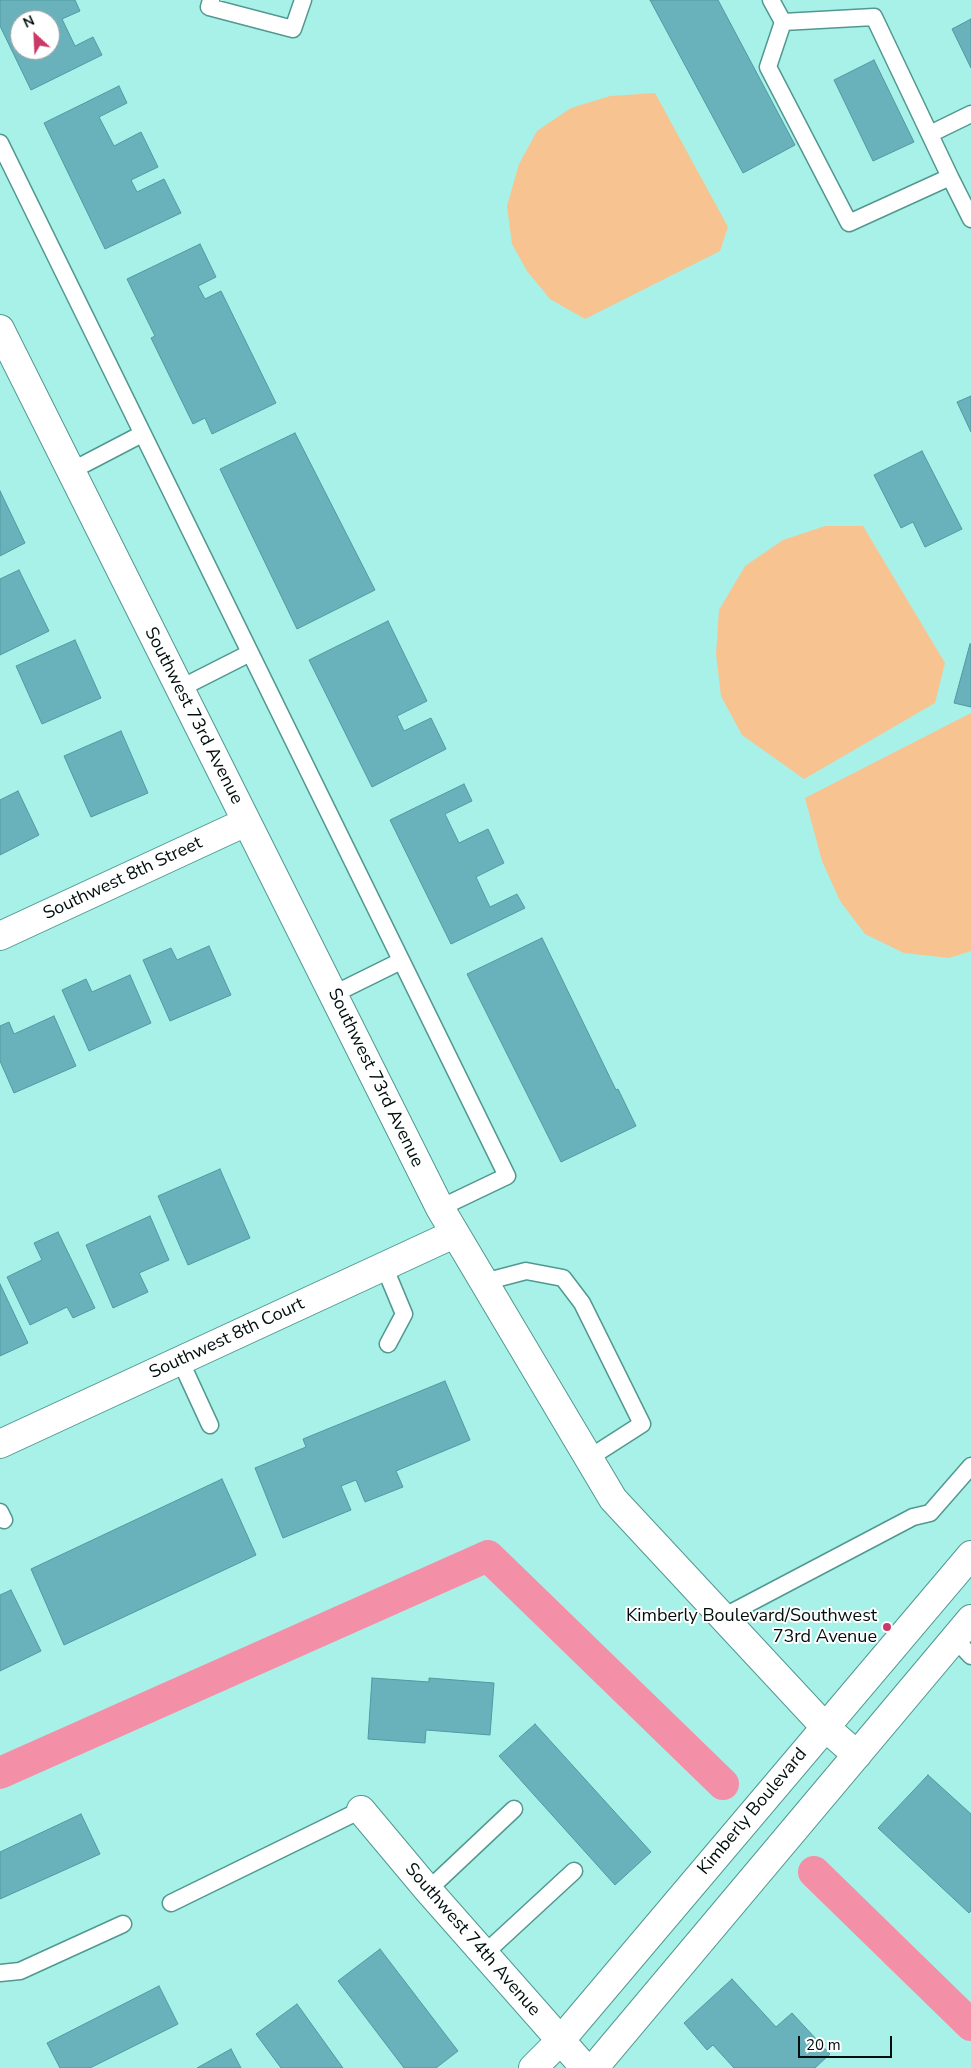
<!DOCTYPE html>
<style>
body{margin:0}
#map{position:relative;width:971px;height:2068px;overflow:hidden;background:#a8f1e8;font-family:"Nunito Sans",sans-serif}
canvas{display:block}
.north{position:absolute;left:10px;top:10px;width:50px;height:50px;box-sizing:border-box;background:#fff;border:1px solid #999f9e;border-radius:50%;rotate:335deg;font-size:14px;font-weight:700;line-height:20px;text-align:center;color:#000f0d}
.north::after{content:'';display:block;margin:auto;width:18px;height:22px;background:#c83a67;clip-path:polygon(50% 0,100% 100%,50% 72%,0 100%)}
.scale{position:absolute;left:798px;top:2036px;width:94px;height:22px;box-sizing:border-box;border:2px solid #000f0d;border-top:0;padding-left:6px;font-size:15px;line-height:18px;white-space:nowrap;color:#000f0d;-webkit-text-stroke:4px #fff;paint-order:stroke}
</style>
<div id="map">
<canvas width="971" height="2068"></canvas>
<div class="north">N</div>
<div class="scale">20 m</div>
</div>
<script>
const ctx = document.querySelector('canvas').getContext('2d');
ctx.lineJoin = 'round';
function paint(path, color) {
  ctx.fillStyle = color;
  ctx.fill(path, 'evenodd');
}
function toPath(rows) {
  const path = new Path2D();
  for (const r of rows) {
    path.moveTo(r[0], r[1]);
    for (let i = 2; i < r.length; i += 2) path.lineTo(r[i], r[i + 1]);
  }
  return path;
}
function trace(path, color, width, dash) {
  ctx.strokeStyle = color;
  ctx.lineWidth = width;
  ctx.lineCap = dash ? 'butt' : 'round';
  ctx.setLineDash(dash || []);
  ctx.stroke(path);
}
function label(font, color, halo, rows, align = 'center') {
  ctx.font = font + ' "Nunito Sans",sans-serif';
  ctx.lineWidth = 4;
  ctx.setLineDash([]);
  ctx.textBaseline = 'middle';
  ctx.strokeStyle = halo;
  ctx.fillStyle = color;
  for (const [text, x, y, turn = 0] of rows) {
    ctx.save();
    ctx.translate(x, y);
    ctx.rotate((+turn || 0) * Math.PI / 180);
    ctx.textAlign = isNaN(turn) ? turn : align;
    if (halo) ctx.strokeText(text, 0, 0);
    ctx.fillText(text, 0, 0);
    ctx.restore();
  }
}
const green = toPath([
 [655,93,728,227,720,251,585,319,550,299,527,271,512,244,507,206,519,164,537,131,571,108,610,96],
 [825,526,863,526,945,663,935,703,804,779,742,735,721,696,716,654,719,610,745,566,783,540],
 [971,713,971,951,949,958,904,953,865,934,840,901,822,861,805,798]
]);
const canal = toPath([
 [0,1773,488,1556,723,1784],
 [814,1872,971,2025]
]);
const building = toPath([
 [0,0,75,0,80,11,62,19,75,46,93,37,102,55,31,90,0,26,0,0],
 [20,20,50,20,50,50,20,50,20,20],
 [650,0,718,0,795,145,743,173,650,0],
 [971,19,971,68,952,29,971,19],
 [874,60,914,142,873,161,834,80,874,60],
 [119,86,127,103,99,117,114,146,141,132,158,167,131,180,137,192,164,179,181,213,105,249,44,123,119,86],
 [200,244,216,277,198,286,205,299,221,291,276,403,212,434,205,418,193,424,151,338,155,336,127,279,200,244],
 [971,396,971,432,957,402,971,396],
 [295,433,375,590,297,629,220,469,295,433],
 [922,451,962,529,925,547,913,522,901,528,874,475,922,451],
 [0,491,25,543,0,556,0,491],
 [19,570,49,631,0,655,0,579,19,570],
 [388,621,427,701,397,716,404,731,431,718,446,749,372,787,309,660,388,621],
 [75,640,101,698,42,724,16,666,75,640],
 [970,644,971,644,971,707,954,703,970,644],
 [121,731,148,793,91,817,64,756,121,731],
 [464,784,472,801,445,814,459,843,488,829,504,863,476,877,490,907,517,894,525,908,451,944,390,820,464,784],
 [18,791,39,835,0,855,0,800,18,791],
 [542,938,616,1090,618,1089,636,1126,561,1162,467,974,542,938],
 [209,946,231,995,170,1021,143,960,171,948,177,960,209,946],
 [130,975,151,1023,89,1051,62,990,86,979,92,992,130,975],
 [54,1016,76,1066,14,1093,0,1061,0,1026,9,1022,14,1034,54,1016],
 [220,1169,250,1238,188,1265,158,1196,220,1169],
 [150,1216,169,1260,139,1273,148,1292,113,1308,86,1245,150,1216],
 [58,1232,95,1308,73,1318,67,1307,30,1325,7,1277,42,1260,34,1243,58,1232],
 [0,1284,28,1343,0,1356,0,1284],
 [445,1381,470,1440,396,1471,403,1487,365,1502,356,1480,341,1486,351,1510,283,1538,255,1468,306,1447,303,1439,445,1381],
 [222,1479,256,1555,64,1645,31,1569,222,1479],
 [11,1590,41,1651,0,1671,0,1595,11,1590],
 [372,1678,429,1682,429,1678,494,1683,490,1735,426,1730,425,1743,368,1739,372,1678],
 [535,1724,651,1852,615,1885,499,1756,535,1724],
 [928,1775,971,1814,971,1911,969,1913,878,1828,928,1775],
 [81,1814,100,1854,0,1899,0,1852,81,1814],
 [380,1949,458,2051,436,2068,404,2068,338,1981,380,1949],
 [732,1979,776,2027,792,2013,830,2054,815,2068,734,2068,713,2045,707,2050,684,2023,732,1979],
 [159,1986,178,2024,90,2068,60,2068,47,2043,159,1986],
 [297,2004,343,2068,281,2068,256,2034,297,2004],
 [231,2049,241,2068,197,2068,231,2049]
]);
const service = toPath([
 [211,0,209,7,293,29,303,0],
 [771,0,783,22,768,67,849,223,950,177,874,17,783,22],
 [930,134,971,114],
 [0,143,507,1176,440,1208],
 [950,177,971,219],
 [71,471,142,434],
 [179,689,250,653],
 [334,994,401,961],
 [384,1266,404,1314,388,1344],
 [484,1282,526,1271,563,1278,582,1303,642,1424,589,1458],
 [180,1360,210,1425],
 [0,1512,4,1520],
 [723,1617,913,1517,930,1513,971,1466],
 [954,1638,971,1656],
 [428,1890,514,1809],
 [171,1903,361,1810],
 [484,1954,574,1871],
 [0,1973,20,1971,123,1924]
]);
const minor = toPath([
 [0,329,440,1208,613,1499,825,1727,857,1755],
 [0,936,246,822],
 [0,1444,454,1234],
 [361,1810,428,1890,585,2068]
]);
const tertiary = toPath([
 [533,2068,560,2041,971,1555],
 [594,2068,971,1619]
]);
const markers = [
 [887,1627,5,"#c83a67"]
];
const streetNames = [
 ["Southwest 73rd Avenue",193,716,63],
 ["Southwest 8th Street",123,879,-25],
 ["Southwest 73rd Avenue",375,1078,64],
 ["Southwest 8th Court",227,1339,-25],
 ["Kimberly Boulevard",753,1812,-50],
 ["Southwest 74th Avenue",472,1940,49]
];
const poiNames = [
 ["Kimberly Boulevard/Southwest",877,1617],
 ["73rd Avenue",877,1638]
];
paint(green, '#f7c391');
trace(canal, '#f38fa6', 32);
paint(building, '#6ab2bb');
trace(building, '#5199a2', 1);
trace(service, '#519890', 19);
trace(minor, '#519890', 30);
trace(tertiary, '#519890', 30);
trace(service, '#fff', 16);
trace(minor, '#fff', 28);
trace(tertiary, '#fff', 28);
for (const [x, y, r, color] of markers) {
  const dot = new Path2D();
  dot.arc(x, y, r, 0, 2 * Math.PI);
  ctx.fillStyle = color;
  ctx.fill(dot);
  trace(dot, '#fff', 2);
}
label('18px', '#000f0d', '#fff', streetNames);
label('18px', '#000f0d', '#fff', poiNames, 'right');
</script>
